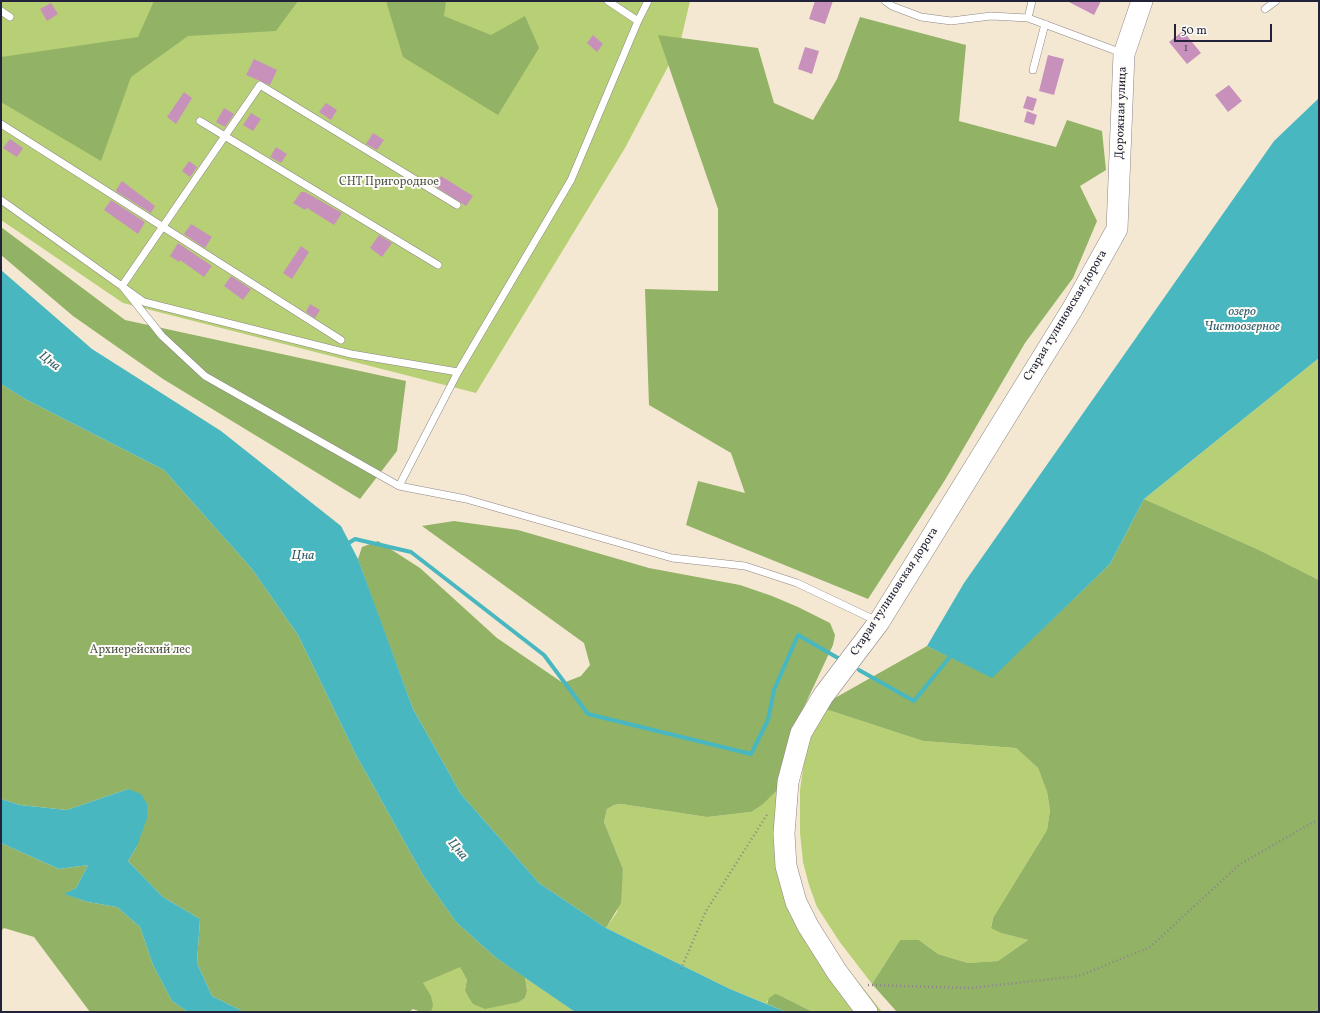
<!DOCTYPE html>
<meta charset="utf-8">
<style>
body{margin:0}
#map{position:relative;width:1320px;height:1013px;overflow:hidden;background:#f5e8d2;font-family:Vollkorn,serif}
canvas{display:block}
.frame{position:absolute;inset:0;border:2px solid #22223b;pointer-events:none}
.scale{position:absolute;left:1174px;top:24px;width:98px;height:18px;box-sizing:border-box;border:2px solid #22223b;border-top:0;padding-left:5px;font-size:12px;line-height:14px;white-space:nowrap;color:#22223b;-webkit-text-stroke:3px #fdfcf7;paint-order:stroke}
</style>
<div id="map">
<canvas width="1320" height="1013"></canvas>
<div class="frame"></div>
<div class="scale">50 m</div>
</div>
<script>
const ctx = document.querySelector('canvas').getContext('2d');
ctx.lineJoin = 'round';
function paint(path, color) {
  ctx.fillStyle = color;
  ctx.fill(path, 'evenodd');
}
function toPath(rows) {
  const path = new Path2D();
  for (const r of rows) {
    path.moveTo(r[0], r[1]);
    for (let i = 2; i < r.length; i += 2) path.lineTo(r[i], r[i + 1]);
  }
  return path;
}
function trace(path, color, width, dash) {
  ctx.strokeStyle = color;
  ctx.lineWidth = width;
  ctx.lineCap = dash ? 'butt' : 'round';
  ctx.setLineDash(dash || []);
  ctx.stroke(path);
}
function label(font, color, halo, rows, align = 'center') {
  ctx.font = font + ' Vollkorn,serif';
  ctx.lineWidth = 4;
  ctx.setLineDash([]);
  ctx.textBaseline = 'middle';
  ctx.strokeStyle = halo;
  ctx.fillStyle = color;
  for (const [text, x, y, turn = 0] of rows) {
    ctx.save();
    ctx.translate(x, y);
    ctx.rotate((+turn || 0) * Math.PI / 180);
    ctx.textAlign = isNaN(turn) ? turn : align;
    if (halo) ctx.strokeText(text, 0, 0);
    ctx.fillText(text, 0, 0);
    ctx.restore();
  }
}
const green = toPath([
 [1,1,690,1,680,44,625,148,476,393,123,303,1,220],
 [1319,358,1319,580,1257,549,1144,499],
 [819,707,923,741,1016,748,1038,768,1047,792,1050,810,1047,830,993,918,991,927,1001,933,1028,940,998,961,968,963,938,954,919,940,900,940,872,984,839,941,817,907,809,885,803,862,800,833,800,790,808,732],
 [789,778,795,887,812,923,882,1012,813,1012,779,995,767,1001,767,1004,730,989,606,928,617,912,623,869,604,822,607,809,614,805,621,804,707,817,751,812],
 [460,966,467,980,465,990,519,1002,525,998,527,991,525,977,575,1012,431,1012,423,983]
]);
const forest = toPath([
 [154,1,298,1,276,31,188,36,131,77,101,161,1,102,1,57,138,37],
 [386,1,446,1,444,16,491,35,525,16,539,48,498,115,403,57],
 [860,17,966,45,959,121,1056,147,1067,120,1102,131,1106,170,1080,186,1097,221,1073,278,1025,343,945,480,868,599,686,525,698,481,745,493,731,453,649,405,645,289,718,291,718,209,658,35,758,48,774,103,813,120,837,79],
 [1,227,125,320,406,381,397,451,360,499,163,379,73,316,1,255],
 [1,384,25,399,164,470,252,569,298,635,356,755,423,875,456,922,495,957,525,977,527,991,525,998,519,1002,485,1009,473,1004,468,996,465,990,467,980,460,967,423,983,431,996,433,1005,431,1012,421,1012,413,1009,409,1012,244,1012,212,996,197,963,200,919,163,897,128,861,137,846,128,789,67,810,20,805,1,799],
 [1144,499,1257,549,1319,580,1319,1012,897,1012,872,984,900,940,919,940,938,954,968,963,998,961,1028,940,1001,933,991,928,993,918,1047,830,1050,810,1047,792,1038,768,1016,748,923,741,819,707,927,646,992,677,1110,564],
 [454,521,518,530,649,568,740,585,772,596,798,607,830,623,835,635,833,645,804,707,789,778,763,804,751,812,707,817,621,804,614,805,607,809,604,822,623,869,621,903,606,928,539,883,461,794,413,709,378,615,358,559,362,547,378,541,420,568,497,638,563,683,581,676,590,665,584,643,422,526],
 [1,843,59,869,88,865,76,888,65,894,88,902,117,907,140,927,153,965,172,1001,188,1012,90,1012,34,937,4,928,1,931],
 [775,994,779,995,813,1012,786,1012,767,1004,769,998]
]);
const water = toPath([
 [1319,98,1319,358,1144,499,1110,564,992,678,927,646,964,583,1274,141],
 [1,270,92,349,221,431,341,526,358,559,413,709,461,794,539,883,606,928,730,989,786,1012,575,1012,495,957,456,922,423,875,356,755,298,635,252,569,164,470,25,399,1,384],
 [128,789,141,794,147,804,147,818,137,846,128,861,163,897,200,919,197,963,212,996,244,1012,188,1012,172,1001,153,965,140,927,117,907,88,902,64,894,76,888,88,865,59,869,1,843,1,799,20,805,67,810]
]);
const stream = toPath([
 [347,544,355,539,411,552,544,655,588,714,751,754,768,720,774,690,798,635,838,658],
 [859,670,914,701,953,653]
]);
const building = toPath([
 [815,1,833,1,825,24,809,19],
 [1067,1,1101,1,1094,15],
 [51,3,58,14,47,21,40,9],
 [1183,31,1201,53,1187,64,1169,42],
 [593,35,603,44,597,52,587,43],
 [805,47,819,51,812,74,798,69],
 [1048,55,1064,59,1054,95,1039,91],
 [254,59,277,70,270,85,246,75],
 [1229,85,1242,101,1228,112,1215,95],
 [184,92,192,98,176,124,167,117],
 [1027,96,1037,99,1033,111,1023,108],
 [326,103,337,110,331,120,319,112],
 [224,108,234,114,225,127,216,122],
 [1027,111,1037,115,1034,125,1024,122],
 [251,113,261,119,253,131,243,125],
 [373,133,384,140,377,150,366,144],
 [10,139,23,148,17,157,3,148],
 [276,147,287,154,281,163,270,157],
 [189,161,197,167,190,177,182,171],
 [441,176,473,196,466,206,435,186],
 [122,181,155,206,151,213,117,192,116,190],
 [301,192,305,192,342,213,334,225,307,208,305,210,293,203],
 [111,200,145,222,138,234,104,210],
 [191,224,212,237,205,248,184,234],
 [379,235,392,243,382,257,370,248],
 [178,243,212,266,204,277,180,260,179,262,170,256],
 [301,246,309,252,292,279,283,273],
 [231,276,251,289,243,300,224,286],
 [310,304,320,310,315,318,306,312]
]);
const path = toPath([
 [681,969,706,911,768,813],
 [868,985,970,988,1079,976,1150,947,1239,865,1313,822,1319,821]
]);
const lane = toPath([
 [608,1,638,21],
 [885,1,892,6,921,17,951,21,991,16,1028,18,1122,53],
 [1265,9,1276,1],
 [1,11,10,17],
 [1028,18,1032,1],
 [1033,70,1045,24],
 [200,121,438,265],
 [1,124,341,340],
 [1,200,144,302,351,354,458,372,571,180,638,21,648,1],
 [457,205,260,85,122,286,162,336,205,376,399,486,466,499,672,558,745,566,797,583,877,621],
 [399,486,458,372]
]);
const secondary = toPath([
 [867,1012,837,972,808,926,796,902,786,866,784,834,788,782,801,733,823,696,879,622,1073,308,1117,229,1124,54,1142,1]
]);
const numberNames = [
 ["1",1186,49]
];
const streetNames = [
 ["Дорожная улица",1122,113,-88],
 ["Старая тулиновская дорога",1066,316,-59],
 ["Старая тулиновская дорога",895,592,-57]
];
const parkNames = [
 ["СНТ Пригородное",389,183],
 ["Архиерейский лес",140,651]
];
const waterNames = [
 ["озеро",1242,313],
 ["Чистоозерное",1242,328],
 ["Цна",49,362,37],
 ["Цна",303,557],
 ["Цна",457,850,50]
];
paint(green, '#b8d075');
paint(forest, '#92b266');
paint(water, '#48b7c0');
trace(stream, '#48b7c0', 4);
paint(building, '#c791bc');
trace(lane, '#8c8586', 8);
trace(secondary, '#8c8586', 22);
trace(path, '#8c8586', 2.5, [1, 3]);
trace(lane, '#fff', 7);
trace(secondary, '#fff', 21);
label('10px', '#4b3e5b', null, numberNames);
label('12px', '#22223b', '#fdfcf7', streetNames);
label('12px', '#4f564c', '#fdfcf7', parkNames);
label('italic 13px', '#315e70', '#fdfcf7', waterNames);
</script>
